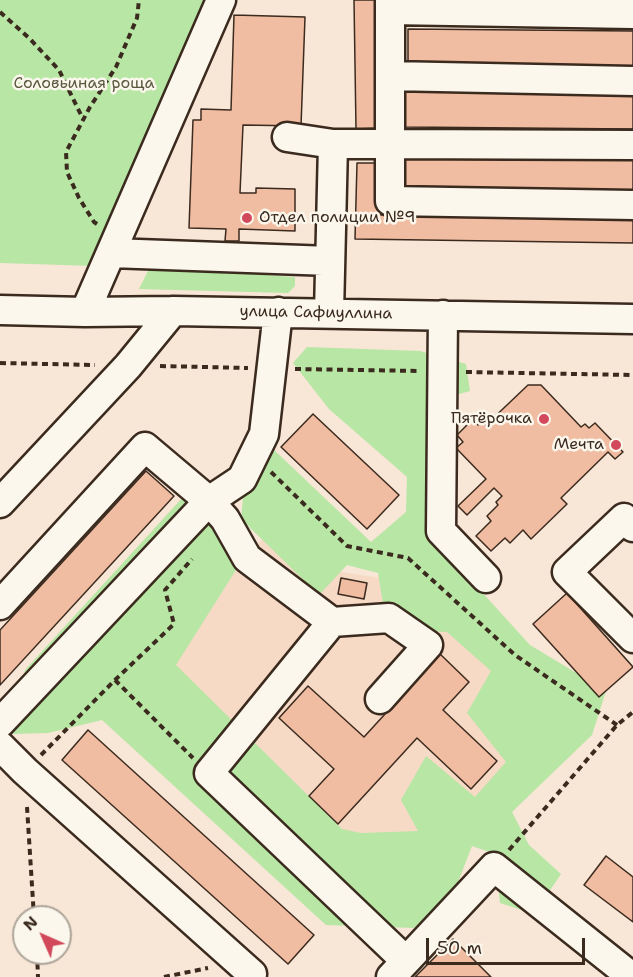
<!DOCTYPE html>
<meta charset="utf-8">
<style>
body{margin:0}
#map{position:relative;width:633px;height:977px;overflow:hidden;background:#f8e6d6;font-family:"Shantell Sans",sans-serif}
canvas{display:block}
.north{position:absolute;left:12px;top:905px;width:60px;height:60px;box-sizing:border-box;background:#fbf7ec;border:2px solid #aea59a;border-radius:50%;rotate:315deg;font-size:16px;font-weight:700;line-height:24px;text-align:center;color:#3b2a1e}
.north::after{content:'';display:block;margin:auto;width:21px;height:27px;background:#d1495b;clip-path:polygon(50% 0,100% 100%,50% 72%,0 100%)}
.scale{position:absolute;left:426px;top:938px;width:159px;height:27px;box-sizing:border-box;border:3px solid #3b2a1e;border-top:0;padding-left:8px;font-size:18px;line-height:21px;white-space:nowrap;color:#3b2a1e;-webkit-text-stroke:4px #fbf7ec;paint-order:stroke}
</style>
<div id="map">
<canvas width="633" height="977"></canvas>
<div class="north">N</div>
<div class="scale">50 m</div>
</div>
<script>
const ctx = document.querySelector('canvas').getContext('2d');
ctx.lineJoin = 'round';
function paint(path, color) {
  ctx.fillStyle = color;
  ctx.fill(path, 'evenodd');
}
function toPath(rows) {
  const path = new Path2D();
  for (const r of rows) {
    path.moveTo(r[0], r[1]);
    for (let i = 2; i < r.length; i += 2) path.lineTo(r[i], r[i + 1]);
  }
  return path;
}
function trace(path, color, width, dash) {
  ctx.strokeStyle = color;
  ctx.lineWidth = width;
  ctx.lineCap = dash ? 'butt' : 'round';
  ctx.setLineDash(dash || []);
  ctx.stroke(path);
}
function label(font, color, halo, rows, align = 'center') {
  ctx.font = font + ' "Shantell Sans",sans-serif';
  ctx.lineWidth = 5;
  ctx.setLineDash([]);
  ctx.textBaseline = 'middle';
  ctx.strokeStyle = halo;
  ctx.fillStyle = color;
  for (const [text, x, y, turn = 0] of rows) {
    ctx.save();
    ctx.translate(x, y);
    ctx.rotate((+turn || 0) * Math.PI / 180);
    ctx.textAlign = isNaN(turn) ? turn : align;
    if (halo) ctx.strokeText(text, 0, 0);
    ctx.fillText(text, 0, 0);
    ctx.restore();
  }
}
const built = toPath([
 [277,521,328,570,400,581,583,711,382,902,136,677,247,558]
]);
const green = toPath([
 [0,0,216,0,94,266,0,263],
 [150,267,295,277,295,286,288,293,139,289],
 [307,347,420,351,466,364,470,391,426,403,427,436,438,544,530,645,606,691,592,735,512,812,529,845,561,874,534,914,500,903,495,854,472,846,455,890,414,928,326,925,102,720,48,733,10,734,25,670,183,497,246,554,176,665,342,829,361,833,418,831,401,800,426,756,475,797,506,762,467,713,491,671,447,632,387,629,378,573,347,565,319,595,241,519,250,426,279,428,273,449,371,542,406,512,407,477,329,409,293,363]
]);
const building = toPath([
 [354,0,379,0,381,128,356,129,354,0],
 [234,15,305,17,301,126,243,125,240,193,256,193,256,188,295,189,295,231,239,229,239,241,225,241,226,229,189,228,193,120,201,120,201,109,231,110,234,15],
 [408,29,633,31,633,68,408,66,408,29],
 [405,91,633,93,633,129,405,127,405,91],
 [403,154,633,156,633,193,402,192,403,154],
 [357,163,382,163,381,215,633,218,633,243,355,239,357,163],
 [528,385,541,385,581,427,585,424,589,428,595,423,623,452,615,459,608,452,561,498,567,504,531,539,523,530,510,543,505,538,491,551,476,536,491,521,487,516,498,505,496,502,502,496,494,488,467,515,458,506,486,479,456,448,463,442,457,435,473,419,478,425,483,421,486,425,528,385],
 [313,414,399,495,367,529,281,447,313,414],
 [146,471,174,496,0,685,0,630,146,471],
 [341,578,367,583,364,599,338,594,341,578],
 [567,593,633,667,599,697,533,624,567,593],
 [440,654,469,682,443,710,497,761,471,789,417,738,338,824,309,796,334,769,279,718,308,686,364,737,440,654],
 [88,730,314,935,288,964,62,760,88,730],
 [606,856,633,877,633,922,584,885,606,856],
 [453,939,491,977,415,977,453,939]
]);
const path = toPath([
 [0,12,30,39,59,70,83,119],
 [97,224,94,222,79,198,67,172,66,152,90,107,116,67,137,18,139,0],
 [0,363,95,365],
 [160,366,248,368],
 [295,369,419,371],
 [466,372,633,375],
 [271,472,347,546,408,558,515,655,617,725],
 [115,680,193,758],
 [41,755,115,680,174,624,165,590,192,559],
 [27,807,34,917],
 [509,850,617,725,633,712],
 [37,953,38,977],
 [164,977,208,968]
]);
const minor = toPath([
 [390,10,633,14],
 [390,76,633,81],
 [287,137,333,144],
 [633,145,390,144,390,201,633,205],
 [111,253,330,261],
 [0,310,85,312,173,311,633,319],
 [85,312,221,0],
 [329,313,333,144,390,144,390,0],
 [443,315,441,531,486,578],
 [0,503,128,366,173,311],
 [633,527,624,518,567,572,633,638],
 [0,605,145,447,209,501,225,519,247,558,332,622,389,618,428,645,380,699],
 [332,622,209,773,406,961],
 [0,723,209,501,242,479,264,434,278,312],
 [0,746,25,771,252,974,249,977],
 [391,977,494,867,632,977]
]);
const markers = [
 [247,218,6,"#d1495b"],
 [544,419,6,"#d1495b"],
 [616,445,6,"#d1495b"]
];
const parkNames = [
 ["Соловьиная роща",84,84]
];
const poiNames = [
 ["Отдел полиции №9",259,218,"left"],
 ["Пятёрочка",532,419],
 ["Мечта",604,445]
];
const streetNames = [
 ["улица Сафиуллина",316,313,1]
];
paint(built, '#f6dac6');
paint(green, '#b7e6a5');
paint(building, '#f1bda2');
trace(building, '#3b2a1e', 1.5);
trace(minor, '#3b2a1e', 33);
trace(path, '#3b2a1e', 4, [6, 4.5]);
trace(minor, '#fbf7ec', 28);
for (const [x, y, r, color] of markers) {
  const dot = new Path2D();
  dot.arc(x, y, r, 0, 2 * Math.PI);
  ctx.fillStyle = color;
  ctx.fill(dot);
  trace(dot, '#fbf7ec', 2);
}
label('16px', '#5a5940', '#fbf7ec', parkNames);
label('16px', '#3b2a1e', '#fbf7ec', poiNames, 'right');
label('16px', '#3b2a1e', '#fbf7ec', streetNames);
</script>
